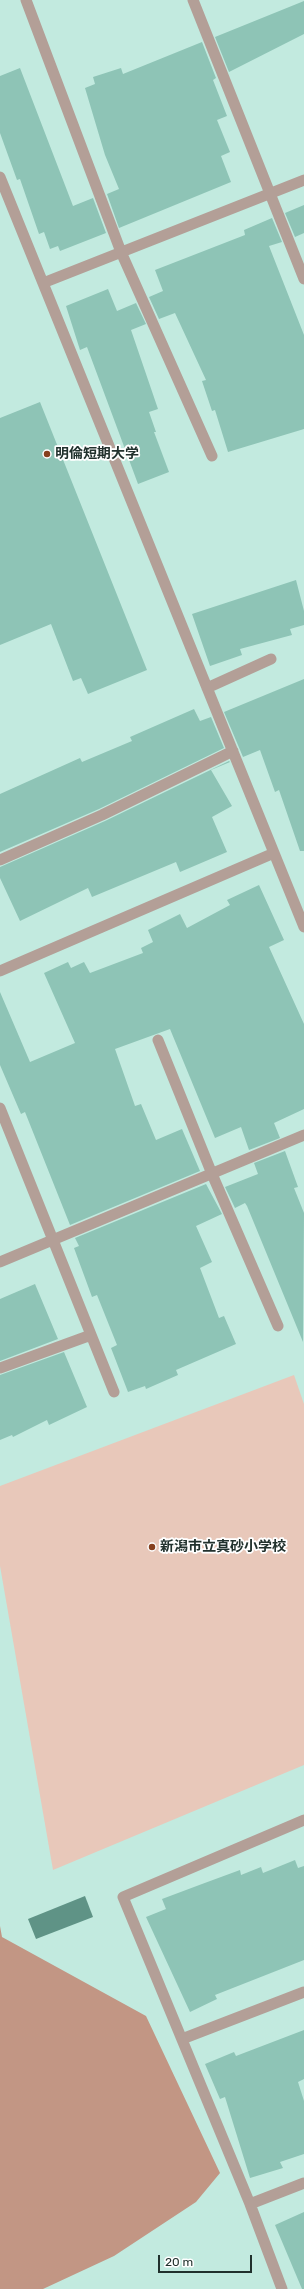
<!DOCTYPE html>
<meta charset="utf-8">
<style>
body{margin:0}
#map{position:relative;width:304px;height:2289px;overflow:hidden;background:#c2eadf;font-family:Rubik,sans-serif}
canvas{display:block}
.scale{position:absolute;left:158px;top:2255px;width:94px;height:18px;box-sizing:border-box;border:2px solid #21312d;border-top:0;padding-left:5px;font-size:12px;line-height:14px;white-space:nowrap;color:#21312d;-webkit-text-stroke:3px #fff;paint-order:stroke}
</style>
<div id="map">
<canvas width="304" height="2289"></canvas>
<div class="scale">20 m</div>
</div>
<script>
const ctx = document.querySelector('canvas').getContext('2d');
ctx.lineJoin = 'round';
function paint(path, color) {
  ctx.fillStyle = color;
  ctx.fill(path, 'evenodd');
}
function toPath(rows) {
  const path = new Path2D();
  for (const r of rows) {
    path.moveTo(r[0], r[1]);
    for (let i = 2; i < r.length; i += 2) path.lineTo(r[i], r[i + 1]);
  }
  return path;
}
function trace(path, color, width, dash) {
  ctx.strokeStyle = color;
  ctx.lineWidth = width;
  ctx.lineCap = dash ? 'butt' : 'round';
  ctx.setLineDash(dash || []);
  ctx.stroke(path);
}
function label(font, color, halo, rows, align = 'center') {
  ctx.font = font + ' Rubik,"Noto Sans JP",sans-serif';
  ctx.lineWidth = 3.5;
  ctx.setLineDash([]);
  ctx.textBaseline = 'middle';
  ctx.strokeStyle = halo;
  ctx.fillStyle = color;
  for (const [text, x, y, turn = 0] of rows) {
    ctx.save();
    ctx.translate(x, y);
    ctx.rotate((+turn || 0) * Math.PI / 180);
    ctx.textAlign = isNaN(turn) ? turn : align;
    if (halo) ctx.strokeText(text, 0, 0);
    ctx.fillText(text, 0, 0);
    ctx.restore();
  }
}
const green = toPath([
 [294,1375,304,1404,304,1765,53,1870,0,1566,0,1486]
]);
const forest = toPath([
 [0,1926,2,1937,146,2016,220,2173,196,2202,114,2256,43,2289,0,2289]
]);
const water = toPath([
 [85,1896,93,1917,36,1939,28,1919]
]);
const building = toPath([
 [304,1,304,34,229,72,215,37],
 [202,42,216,78,213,80,227,116,217,120,230,152,221,156,231,182,119,228,107,194,119,189,105,155,85,88,95,84,93,77,121,68,123,74],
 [20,68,73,206,93,198,106,233,60,251,58,246,50,249,44,232,39,234,20,179,17,180,0,133,0,76],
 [304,205,304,233,295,237,285,213],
 [272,218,282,242,269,246,304,335,304,429,228,452,215,410,212,411,202,381,206,380,175,313,159,319,149,297,163,291,155,270,245,235,244,230],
 [108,289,117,311,136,303,146,324,131,330,158,409,149,412,156,432,154,432,169,472,138,484,87,347,80,350,66,306],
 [40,402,147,670,88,694,81,678,73,681,51,624,0,645,0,418],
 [296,580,304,611,304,625,290,629,292,635,240,649,242,655,210,666,192,614],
 [304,679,304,851,300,851,279,790,275,792,260,750,243,757,224,712],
 [194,709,200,721,211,717,224,748,99,809,0,852,0,794,80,758,82,762,132,741,130,737],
 [229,761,230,762,211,770,232,806,212,817,227,852,180,872,176,862,92,897,88,888,20,921,0,878,0,867,105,821],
 [259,885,284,940,269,947,304,1024,304,1109,274,1123,280,1138,249,1150,241,1127,215,1138,170,1029,115,1049,135,1106,141,1104,156,1140,182,1129,200,1171,70,1225,25,1112,21,1114,0,1065,0,992,30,1062,75,1043,44,973,68,962,71,968,84,962,90,973,143,953,141,948,153,942,148,930,180,914,187,928,230,905,227,900],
 [285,1151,298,1187,294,1188,304,1213,303,1342,247,1206,245,1203,235,1208,225,1187,258,1174,254,1163],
 [206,1184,222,1214,196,1226,212,1262,200,1268,219,1318,224,1316,236,1344,176,1370,178,1375,146,1389,145,1386,128,1392,111,1348,117,1345,97,1295,92,1297,74,1248,79,1246,75,1238],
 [35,1284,58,1339,0,1361,0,1299],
 [64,1352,87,1407,49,1425,47,1420,13,1437,12,1435,0,1440,0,1375],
 [295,1860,298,1868,304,1866,304,1960,215,1995,217,1999,190,2012,146,1917,166,1909,162,1899,202,1884,240,1870,241,1875,261,1867,263,1873],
 [304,2030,304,2079,298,2082,304,2101,304,2154,280,2162,283,2168,250,2178,225,2097,220,2099,205,2064,234,2052,236,2056],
 [304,2212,304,2289,302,2289,275,2225]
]);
const minor = toPath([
 [26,0,121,252,212,456],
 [193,0,304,279],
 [0,177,304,927],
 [43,283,304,180],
 [207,688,271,659],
 [0,860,102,815,233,751],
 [0,971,274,853],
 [158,1040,212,1174,278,1326],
 [0,1108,114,1392],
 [0,1262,304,1135],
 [0,1368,91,1335],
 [182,2039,304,1992],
 [250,2204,304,2183],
 [282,2289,250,2204,123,1897,304,1820]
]);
const markers = [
 [47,454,4,"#87401e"],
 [152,1547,4,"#87401e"]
];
const poiNames = [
 ["明倫短期大学",55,454],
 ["新潟市立真砂小学校",160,1547]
];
paint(green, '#e8c8ba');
paint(forest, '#c29684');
paint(water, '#5f9386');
paint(building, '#8ec4b6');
trace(minor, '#b39f97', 11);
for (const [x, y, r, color] of markers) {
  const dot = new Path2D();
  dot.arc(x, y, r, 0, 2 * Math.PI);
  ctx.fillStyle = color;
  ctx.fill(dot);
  trace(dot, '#fff', 1.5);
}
label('bold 14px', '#21312d', '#fff', poiNames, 'left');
</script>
